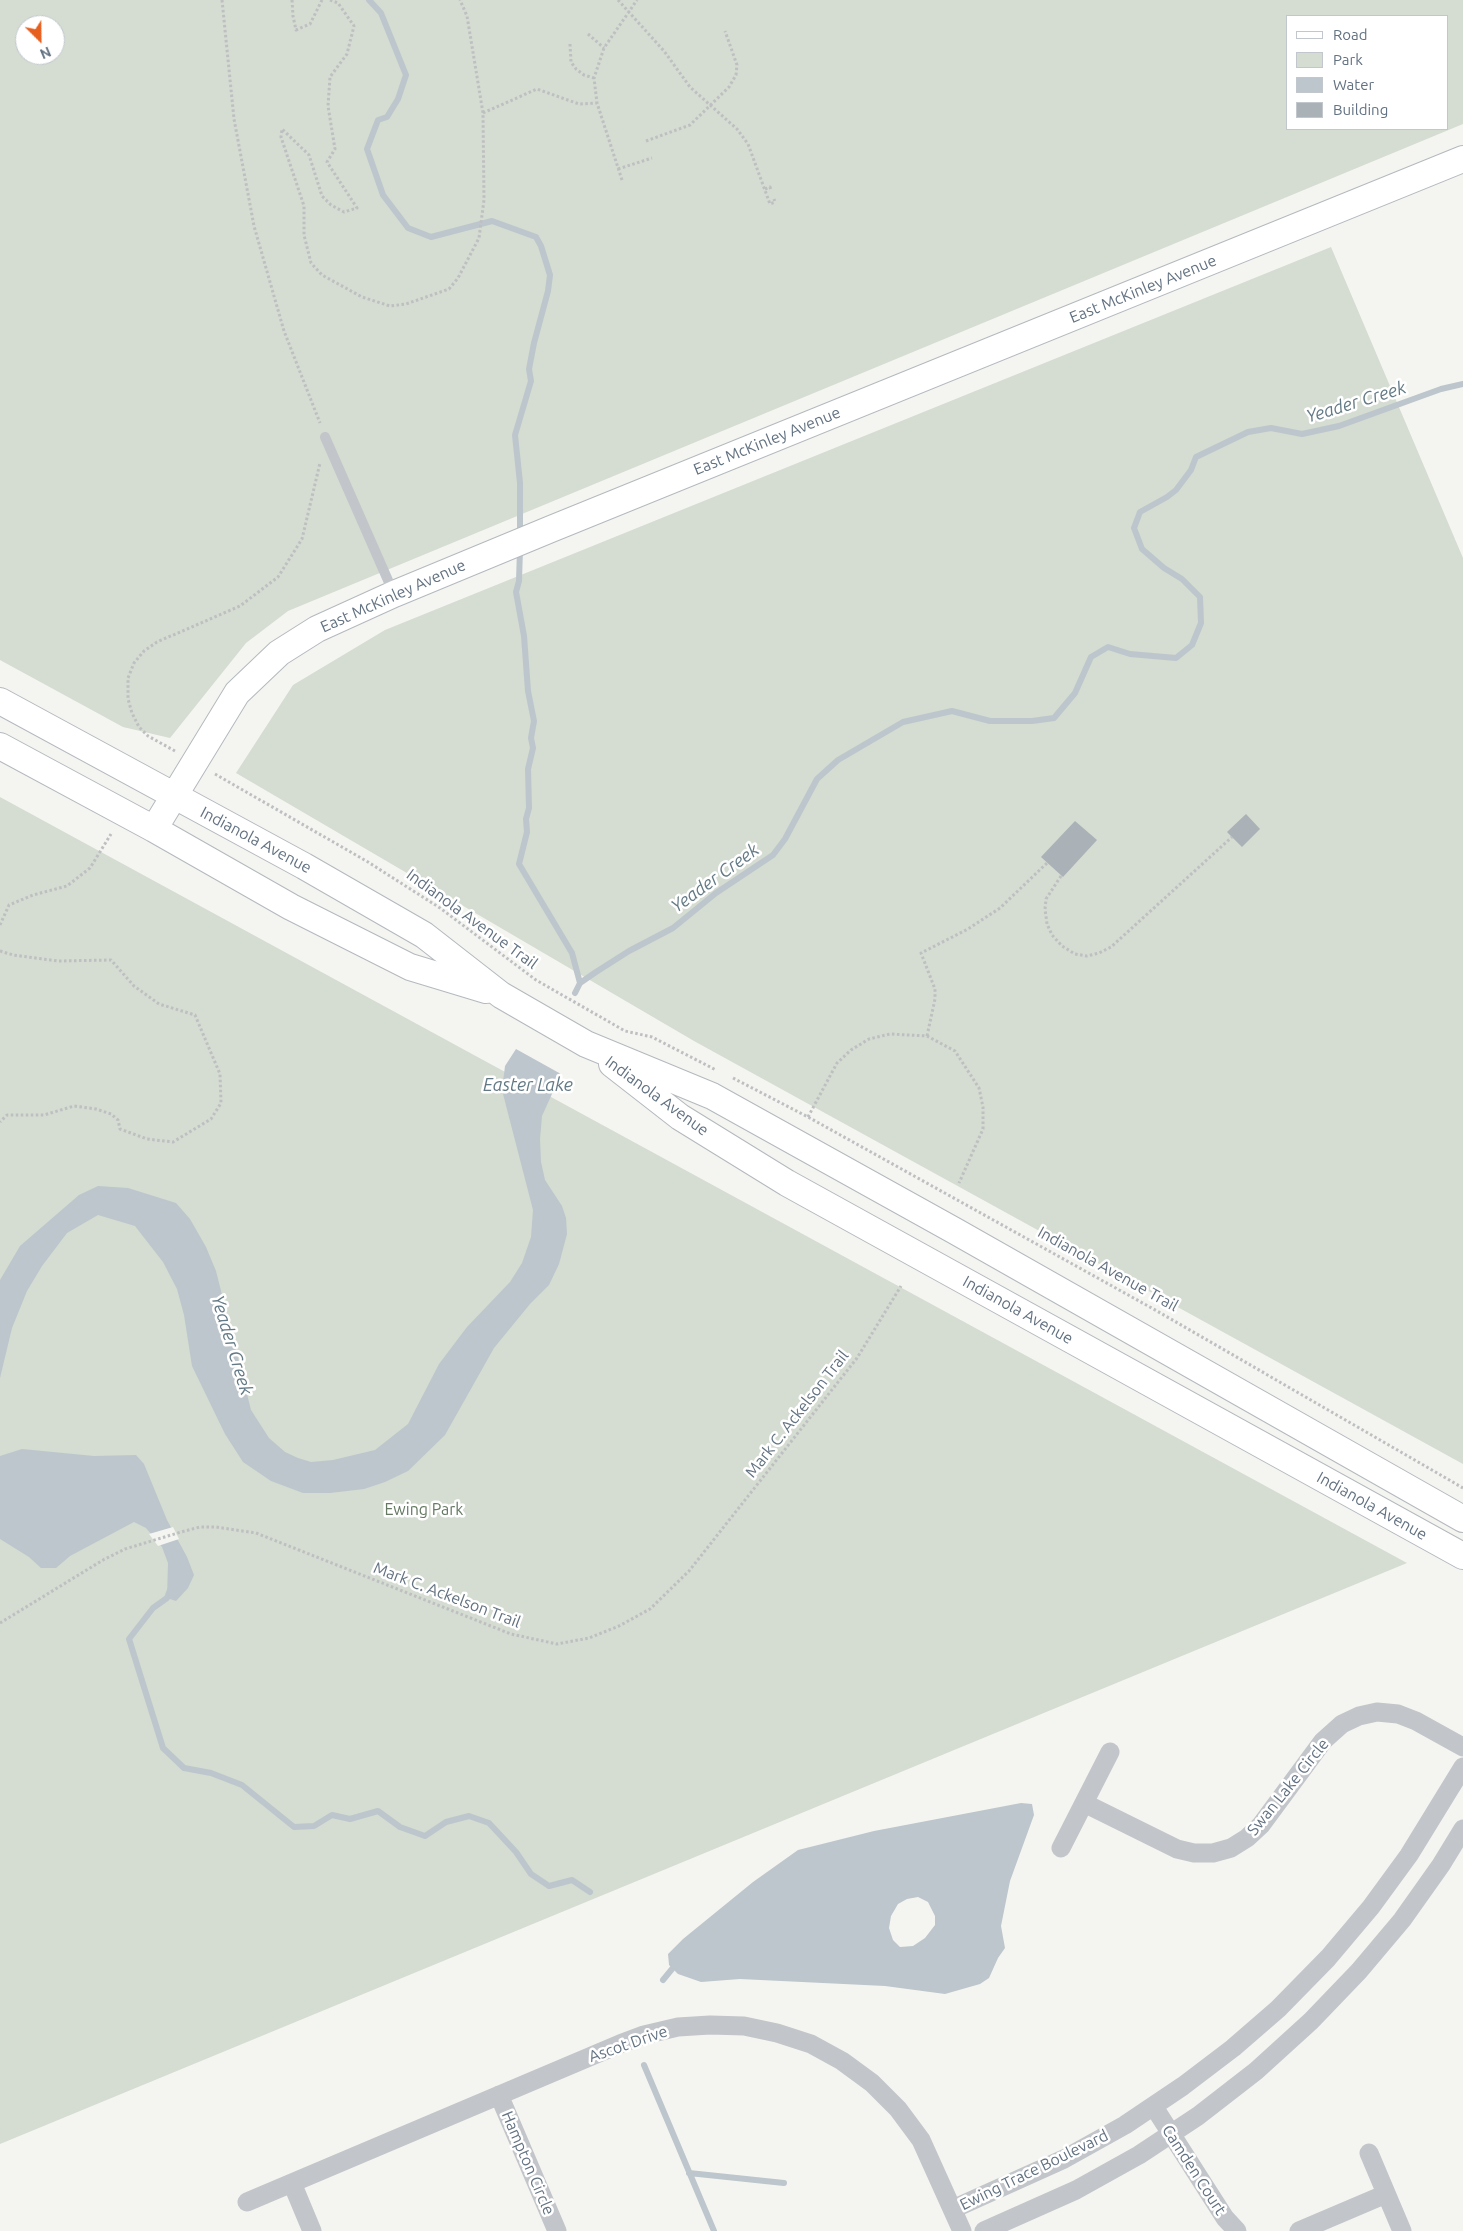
<!DOCTYPE html>
<style>
body{margin:0}
#map{position:relative;width:1463px;height:2231px;overflow:hidden;background:#f4f5f0;font-family:Ubuntu,sans-serif}
canvas{display:block}
.legend{position:absolute;left:1286px;top:15px;width:162px;height:115px;box-sizing:border-box;background:#fff;border:1px solid #c1c7cd;margin:0;padding:6px 9px;list-style:none;font-size:15px;color:#637282}
.legend li{display:flex;align-items:center;gap:10px;height:25px}
.legend b{width:25px;border:1px solid #c1c7cd}
.north{position:absolute;left:15px;top:15px;width:50px;height:50px;box-sizing:border-box;background:#fff;border:1px solid #c1c7cd;border-radius:50%;rotate:157deg;font-size:14px;font-weight:700;line-height:20px;text-align:center;color:#637282}
.north::after{content:'';display:block;margin:auto;width:18px;height:22px;background:#e65f1f;clip-path:polygon(50% 0,100% 100%,50% 72%,0 100%)}
</style>
<div id="map">
<canvas width="1463" height="2231"></canvas>
<ul class="legend">
<li><b style="height:6px;background:#fff"></b>Road</li>
<li><b style="height:14px;background:#d5dcd1"></b>Park</li>
<li><b style="height:14px;background:#bdc6cc"></b>Water</li>
<li><b style="height:14px;background:#aab1b7"></b>Building</li>
</ul>
<div class="north">N</div>
</div>
<script>
const ctx = document.querySelector('canvas').getContext('2d');
ctx.lineJoin = 'round';
function paint(path, color) {
  ctx.fillStyle = color;
  ctx.fill(path, 'evenodd');
}
function toPath(rows) {
  const path = new Path2D();
  for (const r of rows) {
    path.moveTo(r[0], r[1]);
    for (let i = 2; i < r.length; i += 2) path.lineTo(r[i], r[i + 1]);
  }
  return path;
}
function trace(path, color, width, dash) {
  ctx.strokeStyle = color;
  ctx.lineWidth = width;
  ctx.lineCap = dash ? 'butt' : 'round';
  ctx.setLineDash(dash || []);
  ctx.stroke(path);
}
function label(font, color, halo, rows, align = 'center') {
  ctx.font = font + ' Ubuntu,sans-serif';
  ctx.lineWidth = 5;
  ctx.setLineDash([]);
  ctx.textBaseline = 'middle';
  ctx.strokeStyle = halo;
  ctx.fillStyle = color;
  for (const [text, x, y, turn = 0] of rows) {
    ctx.save();
    ctx.translate(x, y);
    ctx.rotate((+turn || 0) * Math.PI / 180);
    ctx.textAlign = isNaN(turn) ? turn : align;
    if (halo) ctx.strokeText(text, 0, 0);
    ctx.fillText(text, 0, 0);
    ctx.restore();
  }
}
const green = toPath([
 [0,0,1463,0,1463,124,288,611,246,643,170,738,123,727,0,660],
 [1287,16,1447,16,1447,129,1287,129],
 [25,25,55,25,55,55,25,55],
 [1331,247,1463,558,1463,1464,694,1041,236,773,293,685,385,630],
 [0,797,1407,1563,0,2144]
]);
const water = toPath([
 [516,1049,561,1074,542,1116,540,1139,541,1162,545,1180,562,1206,566,1218,567,1234,559,1264,549,1285,530,1304,494,1348,445,1435,408,1471,385,1482,364,1489,330,1493,303,1493,271,1481,243,1462,225,1434,192,1366,184,1315,177,1289,163,1262,135,1226,98,1215,67,1233,42,1266,27,1291,12,1328,0,1378,0,1280,20,1246,79,1195,98,1186,128,1188,176,1203,190,1219,206,1247,216,1271,251,1410,269,1438,285,1452,298,1458,311,1462,333,1460,375,1450,408,1424,439,1364,467,1327,510,1282,522,1263,531,1237,533,1210,502,1090,505,1066],
 [22,1449,94,1456,136,1455,144,1464,167,1520,187,1557,194,1575,188,1588,176,1601,167,1598,168,1563,162,1547,146,1528,134,1522,70,1556,56,1568,41,1568,29,1557,0,1539,0,1456],
 [1021,1803,1032,1804,1034,1815,1010,1881,1001,1926,1005,1948,998,1958,989,1978,980,1984,945,1994,885,1986,740,1979,701,1982,678,1974,669,1965,668,1954,683,1939,753,1882,798,1850,874,1831],
 [918,1897,928,1902,935,1916,935,1925,925,1938,913,1946,900,1947,893,1940,889,1928,891,1916,898,1904,907,1899]
]);
const pier = toPath([
 [173,1527,179,1539,158,1546,149,1534]
]);
const stream = toPath([
 [369,0,381,13,406,75,398,99,387,117,378,120,367,149,383,195,408,228,431,237,492,221,536,237,541,246,550,275,548,291,534,343,529,369,531,381,515,435,520,483,520,534],
 [520,549,519,581,516,592,524,636,528,691,534,721,531,738,533,748,528,769,529,808,526,819,527,832,519,864,572,953,580,983],
 [575,993,580,983,596,972,629,951,673,928,716,893,773,855,785,839,817,779,838,760,903,722,952,711,990,721,1032,721,1054,718,1075,693,1091,657,1108,647,1130,654,1176,658,1192,645,1201,623,1200,597,1182,579,1164,568,1142,549,1134,528,1140,512,1167,497,1176,490,1191,470,1196,457,1248,432,1271,428,1302,434,1339,426,1441,389,1463,384],
 [170,1590,167,1598,153,1608,129,1639,163,1748,184,1768,211,1773,242,1785,294,1827,314,1826,332,1815,350,1819,378,1811,400,1827,425,1836,446,1822,469,1816,489,1823,516,1852,531,1874,549,1886,572,1880,590,1892],
 [663,1980,672,1969],
 [644,2065,714,2231],
 [689,2173,784,2183]
]);
const building = toPath([
 [1246,814,1260,829,1242,847,1227,832],
 [1075,821,1097,840,1063,877,1041,857]
]);
const path = toPath([
 [222,0,234,119,254,226,284,331,320,423],
 [292,0,293,16,296,30,310,24,322,0],
 [330,0,338,3,354,26,347,54,330,77,328,106,335,149,327,162,357,208,344,212,331,205,322,196,309,155,282,129,281,137,304,206,304,235,311,263,322,275,362,297,390,306,406,304,449,289,458,278,479,238,484,200,483,113,467,16,460,0],
 [618,0,664,51,690,87,737,129,748,144,770,204,775,202,774,199],
 [588,34,604,48],
 [570,44,571,62,576,69,584,75,594,78],
 [483,113,537,89,579,104,597,103],
 [646,141,690,125,729,87,736,75,737,65,725,31],
 [618,169,652,158],
 [622,180,597,103,594,78,604,48,637,0],
 [765,189,770,187,771,190],
 [175,751,148,736,139,727,132,713,128,699,128,678,134,663,144,651,157,642,240,606,278,577,302,539,320,463],
 [215,774,368,862,440,908,536,980,625,1031,652,1037,716,1070],
 [1061,876,1046,899,1045,909,1047,924,1052,935,1062,946,1075,954,1087,956,1099,953,1111,947,1232,837],
 [0,925,9,905,33,895,67,886,90,868,111,834],
 [0,951,13,955,58,961,111,960,134,986,159,1004,195,1015,220,1074,221,1103,211,1119,173,1142,147,1139,120,1129,118,1120,111,1114,96,1109,74,1106,44,1115,7,1115,0,1122],
 [927,1036,935,999,935,989,921,953,968,929,1000,908,1047,863],
 [733,1078,808,1117,1157,1311,1463,1488],
 [808,1117,837,1063,851,1050,869,1039,890,1034,927,1036,955,1051,979,1088,983,1107,983,1129,959,1183],
 [0,1623,103,1560,125,1549,181,1532,200,1527,216,1527,256,1533,511,1634,557,1644,589,1638,619,1626,650,1609,689,1571,857,1358,901,1286]
]);
const service = toPath([
 [325,437,394,594]
]);
const minor = toPath([
 [1084,1803,1177,1849,1194,1853,1213,1853,1231,1848,1247,1838,1261,1825,1323,1741,1342,1724,1359,1716,1377,1712,1398,1714,1416,1721,1463,1747],
 [1061,1848,1110,1752],
 [499,2095,557,2231],
 [1154,2107,1225,2218,1237,2231],
 [1369,2153,1402,2231],
 [292,2183,312,2231],
 [247,2202,620,2044,644,2035,678,2027,710,2025,744,2026,777,2033,811,2044,842,2061,872,2083,898,2109,921,2140,962,2231],
 [953,2209,1064,2159,1125,2125,1183,2086,1233,2048,1278,2009,1328,1958,1371,1907,1409,1855,1463,1767],
 [984,2231,1076,2190,1139,2155,1198,2116,1256,2071,1311,2021,1359,1971,1402,1920,1441,1865,1463,1829],
 [1299,2231,1386,2194]
]);
const secondary = toPath([
 [0,701,304,866,424,935,501,995,586,1044,712,1096,955,1231,1463,1519],
 [0,746,154,829,291,907,410,967,486,990],
 [154,829,237,693,279,653,317,629,394,594,551,529,1463,159],
 [612,1064,680,1117,787,1183,1463,1556]
]);
const streetNames = [
 ["East McKinley Avenue",1143,289,-22],
 ["East McKinley Avenue",767,441,-22],
 ["East McKinley Avenue",393,596,-24],
 ["Indianola Avenue",256,840,28],
 ["Indianola Avenue Trail",472,919,36],
 ["Indianola Avenue",657,1096,36],
 ["Indianola Avenue Trail",1108,1269,29],
 ["Indianola Avenue",1018,1310,29],
 ["Mark C. Ackelson Trail",797,1414,-52],
 ["Indianola Avenue",1372,1506,29],
 ["Mark C. Ackelson Trail",447,1595,21],
 ["Swan Lake Circle",1288,1787,-51],
 ["Ascot Drive",628,2044,-19],
 ["Hampton Circle",528,2163,67],
 ["Ewing Trace Boulevard",1034,2170,-26],
 ["Camden Court",1194,2170,57]
];
const parkNames = [
 ["Ewing Park",424,1510]
];
const waterNames = [
 ["Yeader Creek",1356,402,-17],
 ["Yeader Creek",715,878,-36],
 ["Easter Lake",528,1085],
 ["Yeader Creek",232,1345,73]
];
paint(green, '#d5dcd1');
paint(water, '#bdc6cc');
paint(pier, '#f4f5f0');
trace(stream, '#bdc6cc', 6);
paint(building, '#aab1b7');
trace(secondary, '#b4b9be', 28);
trace(path, '#bebfc1', 3, [2.5, 2.5]);
trace(service, '#c2c5c9', 10);
trace(minor, '#c2c5c9', 19);
trace(secondary, '#fff', 26);
label('16px', '#637282', '#fff', streetNames);
label('16px', '#657962', '#fff', parkNames);
label('italic 18px', '#637a86', '#fff', waterNames);
</script>
